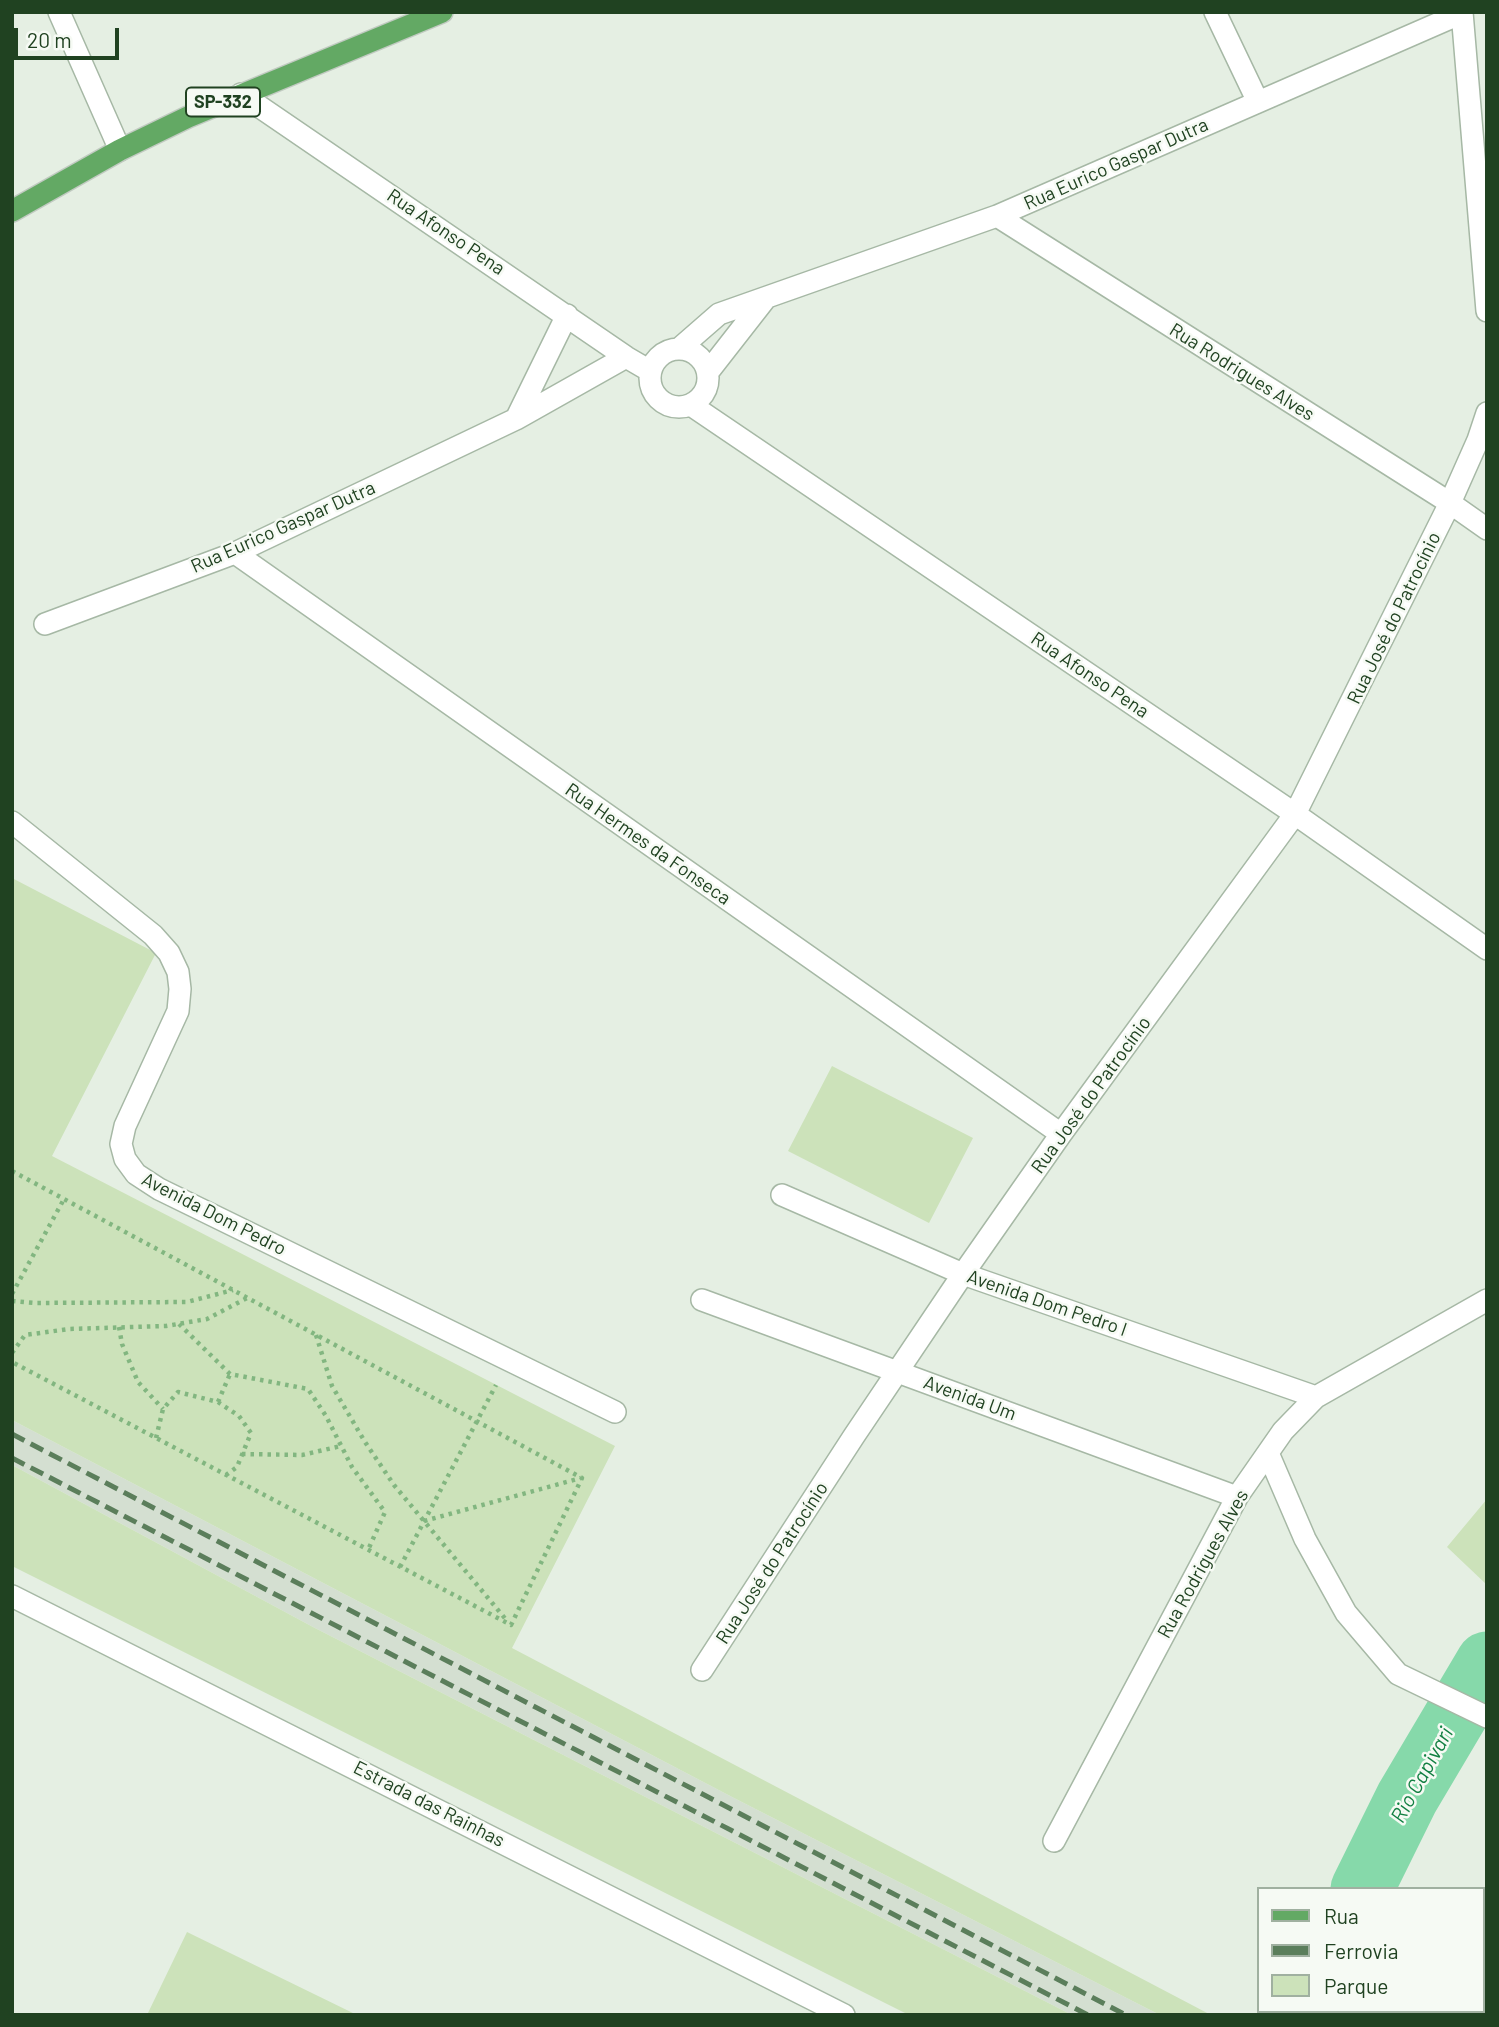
<!DOCTYPE html>
<meta charset="utf-8">
<style>
body{margin:0}
#map{position:relative;width:1499px;height:2027px;overflow:hidden;background:#e5efe3;font-family:Barlow,sans-serif}
canvas{display:block}
.frame{position:absolute;inset:0;border:14px solid #204221;pointer-events:none}
.legend{position:absolute;left:1257px;top:1887px;width:228px;height:126px;box-sizing:border-box;background:#f6faf4;border:2px solid #a0b0a0;margin:0;padding:9px 12px;list-style:none;font-size:21px;color:#204221}
.legend li{display:flex;align-items:center;gap:14px;height:35px}
.legend b{width:35px;border:2px solid #a0b0a0}
.scale{position:absolute;left:14px;top:28px;width:105px;height:32px;box-sizing:border-box;border:4px solid #204221;border-top:0;padding-left:9px;font-size:21px;line-height:24px;white-space:nowrap;color:#204221;-webkit-text-stroke:5px #f6faf4;paint-order:stroke}
</style>
<div id="map">
<canvas width="1499" height="2027"></canvas>
<div class="frame"></div>
<ul class="legend">
<li><b style="height:9px;background:#63a964"></b>Rua</li>
<li><b style="height:9px;background:#5b7e5b"></b>Ferrovia</li>
<li><b style="height:19px;background:#cce2ba"></b>Parque</li>
</ul>
<div class="scale">20 m</div>
</div>
<script>
const ctx = document.querySelector('canvas').getContext('2d');
ctx.lineJoin = 'round';
function paint(path, color) {
  ctx.fillStyle = color;
  ctx.fill(path, 'evenodd');
}
function toPath(rows) {
  const path = new Path2D();
  for (const r of rows) {
    if (r.length === 3) {
      path.moveTo(r[0] + r[2], r[1]);
      path.arc(r[0], r[1], r[2], 0, 2 * Math.PI);
      continue;
    }
    path.moveTo(r[0], r[1]);
    for (let i = 2; i < r.length; i += 2) path.lineTo(r[i], r[i + 1]);
  }
  return path;
}
function trace(path, color, width, dash) {
  ctx.strokeStyle = color;
  ctx.lineWidth = width;
  ctx.lineCap = dash ? 'butt' : 'round';
  ctx.setLineDash(dash || []);
  ctx.stroke(path);
}
function label(font, color, halo, rows, align = 'center') {
  ctx.font = font + ' Barlow,sans-serif';
  ctx.lineWidth = 5;
  ctx.setLineDash([]);
  ctx.textBaseline = 'middle';
  ctx.strokeStyle = halo;
  ctx.fillStyle = color;
  for (const [text, x, y, turn = 0] of rows) {
    ctx.save();
    ctx.translate(x, y);
    ctx.rotate((+turn || 0) * Math.PI / 180);
    ctx.textAlign = isNaN(turn) ? turn : align;
    if (halo) ctx.strokeText(text, 0, 0);
    ctx.fillText(text, 0, 0);
    ctx.restore();
  }
}
const built = toPath([
 [12,1420,734,1798,1160,2015,1072,2015,313,1627,12,1465]
]);
const green = toPath([
 [12,878,156,953,52,1156,615,1446,512,1648,1211,2015,1160,2015,734,1798,12,1420],
 [832,1066,973,1138,929,1223,788,1151],
 [12,1465,313,1627,1072,2015,909,2015,12,1566],
 [1487,1499,1487,1585,1447,1547],
 [187,1932,357,2015,147,2015]
]);
const river = toPath([
 [1362,1889,1407,1798,1487,1663],
 [1299,2015,1301,2011]
]);
const path = toPath([
 [12,1171,582,1478,511,1625,12,1362],
 [12,1294,64,1199],
 [12,1301,35,1303,187,1302,233,1290],
 [179,1324,230,1374,308,1389,326,1416,352,1467,385,1512,368,1550],
 [119,1327,122,1344,138,1382,163,1409],
 [316,1335,332,1386,365,1442,394,1485,508,1622],
 [12,1353,25,1335,69,1329,166,1326,207,1319,247,1298],
 [218,1402,230,1374],
 [156,1438,163,1409,178,1392,218,1402,239,1416,251,1433,237,1467,226,1475],
 [242,1454,302,1455,341,1446],
 [424,1521,581,1478],
 [400,1567,496,1385]
]);
const minor = toPath([
 [59,12,120,150],
 [1215,12,1258,102],
 [1462,12,1487,311],
 [241,94,626,357,650,371],
 [997,216,1450,503,1487,529],
 [680,348,719,314,997,216,1462,13],
 [679,378,29],
 [708,372,765,299],
 [691,405,1295,814,1487,949],
 [516,419,567,315],
 [235,553,1061,1134],
 [45,624,235,553,516,419,626,357],
 [12,822,153,935,169,953,178,972,180,989,178,1011,125,1126,121,1144,125,1159,136,1174,159,1189,615,1412],
 [782,1195,963,1274,1316,1397],
 [702,1300,1237,1497],
 [1268,1453,1305,1539,1346,1613,1398,1674,1487,1717],
 [12,1596,844,2015],
 [702,1670,854,1436,963,1274,1061,1134,1295,814,1450,503,1478,440,1487,413],
 [1054,1841,1237,1497,1283,1431,1316,1397,1487,1300],
 [1483,1980,1487,1971]
]);
const major = toPath([
 [12,211,120,150,188,117,442,12]
]);
const rail = toPath([
 [12,1434,1126,2015],
 [12,1458,1088,2015]
]);
const shields = [
 [223,102,74]
];
const shieldNames = [
 ["SP-332",223,102]
];
const streetNames = [
 ["Rua Eurico Gaspar Dutra",1116,164,-24],
 ["Rua Afonso Pena",446,232,34],
 ["Rua Rodrigues Alves",1242,372,32],
 ["Rua Eurico Gaspar Dutra",283,527,-24],
 ["Rua José do Patrocínio",1394,618,-64],
 ["Rua Afonso Pena",1090,675,34],
 ["Rua Hermes da Fonseca",648,844,35],
 ["Rua José do Patrocínio",1091,1095,-54],
 ["Avenida Dom Pedro",214,1214,27],
 ["Avenida Dom Pedro I",1047,1303,19],
 ["Avenida Um",970,1398,20],
 ["Rua José do Patrocínio",772,1563,-57],
 ["Rua Rodrigues Alves",1203,1564,-61],
 ["Estrada das Rainhas",429,1804,27]
];
const waterNames = [
 ["Rio Capivari",1422,1775,-61]
];
paint(built, '#d4dfd1');
paint(green, '#cce2ba');
trace(river, '#86d9aa', 63);
trace(minor, '#a6b8a5', 24);
trace(major, '#c1cac1', 24);
trace(path, '#82b680', 4.5, [3.5, 5]);
trace(minor, '#fff', 21);
trace(major, '#63a964', 21);
trace(rail, '#5b7e5b', 5, [14, 7]);
for (const [x, y, w] of shields) {
  const box = new Path2D();
  box.roundRect(x - w / 2, y - 14.5, w, 29, 5);
  ctx.fillStyle = '#f6faf4';
  ctx.fill(box);
  trace(box, '#204221', 2);
}
label('bold 18px', '#204221', null, shieldNames);
label('19px', '#204221', '#f6faf4', streetNames);
label('italic 21px', '#138043', '#f6faf4', waterNames);
</script>
